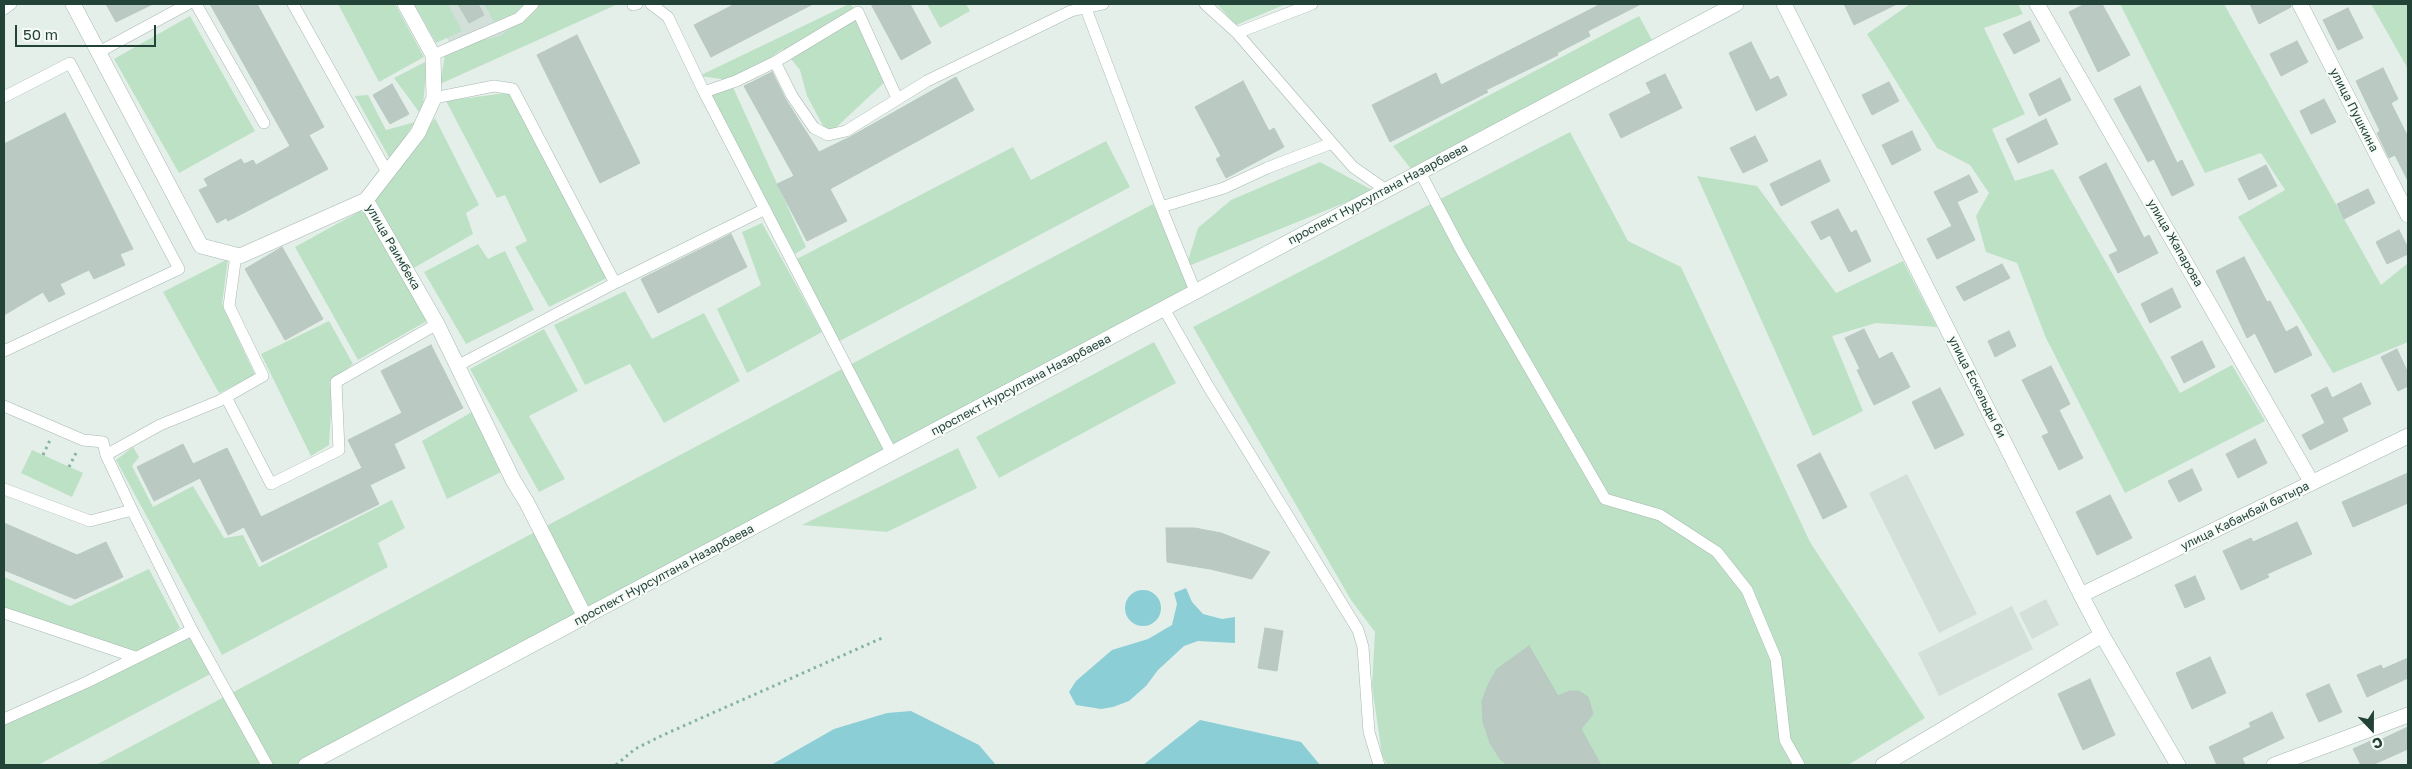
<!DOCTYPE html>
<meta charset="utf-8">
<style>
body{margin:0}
#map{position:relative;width:2412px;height:769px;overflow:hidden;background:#e5efea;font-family:"Golos Text",sans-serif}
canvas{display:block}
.frame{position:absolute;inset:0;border:5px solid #234238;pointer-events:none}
.north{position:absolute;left:2347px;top:704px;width:50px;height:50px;-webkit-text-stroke:4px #f6fbf8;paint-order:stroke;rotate:158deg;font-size:14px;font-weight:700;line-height:20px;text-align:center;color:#234238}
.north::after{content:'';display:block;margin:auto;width:18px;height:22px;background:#234238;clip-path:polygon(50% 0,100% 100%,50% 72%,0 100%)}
.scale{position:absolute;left:15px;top:25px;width:141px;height:22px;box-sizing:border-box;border:2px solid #234238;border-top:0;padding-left:6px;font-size:15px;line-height:18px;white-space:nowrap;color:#234238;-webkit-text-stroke:4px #f6fbf8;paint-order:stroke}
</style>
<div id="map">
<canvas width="2412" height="769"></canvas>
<div class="frame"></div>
<div class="north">С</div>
<div class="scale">50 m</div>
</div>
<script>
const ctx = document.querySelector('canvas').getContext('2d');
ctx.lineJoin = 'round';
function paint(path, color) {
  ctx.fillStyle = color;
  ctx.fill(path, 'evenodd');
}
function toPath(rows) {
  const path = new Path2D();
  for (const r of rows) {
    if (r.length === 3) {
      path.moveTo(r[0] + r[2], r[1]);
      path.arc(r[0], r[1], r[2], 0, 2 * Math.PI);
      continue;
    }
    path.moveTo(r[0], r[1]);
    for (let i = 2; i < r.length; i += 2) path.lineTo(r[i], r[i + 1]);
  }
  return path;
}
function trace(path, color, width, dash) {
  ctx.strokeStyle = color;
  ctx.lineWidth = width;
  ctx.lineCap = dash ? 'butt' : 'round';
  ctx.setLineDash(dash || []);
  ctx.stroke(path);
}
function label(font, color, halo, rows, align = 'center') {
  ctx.font = font + ' "Golos Text",sans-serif';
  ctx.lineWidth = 4;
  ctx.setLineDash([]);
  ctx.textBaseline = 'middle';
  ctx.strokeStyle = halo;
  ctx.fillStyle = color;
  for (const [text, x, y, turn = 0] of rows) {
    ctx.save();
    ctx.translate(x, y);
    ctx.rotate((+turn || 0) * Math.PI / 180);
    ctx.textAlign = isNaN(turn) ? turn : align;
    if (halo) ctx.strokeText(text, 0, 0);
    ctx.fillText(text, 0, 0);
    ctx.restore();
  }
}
const built = toPath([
 [429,4,571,4,460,63],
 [1907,474,1977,614,1939,633,1869,493],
 [2046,599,2059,625,2032,639,2019,613],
 [2012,606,2033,649,1939,696,1918,653]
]);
const green = toPath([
 [338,4,395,4,424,57,379,82],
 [414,4,448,4,462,31,436,43],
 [484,4,524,4,515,13,494,22],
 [540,4,618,4,440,84,446,49,500,36,527,17],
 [849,4,851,4,879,53,888,79,828,135,807,96,800,70,783,49,736,81,699,76],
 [927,4,966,4,970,11,940,28],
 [1217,4,1286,4,1236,25],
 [1910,4,2018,4,2023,14,1984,28,2025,114,1992,129,2015,181,2053,169,2180,393,2232,365,2265,421,2125,493,2046,338,2017,263,1986,252,1976,216,1989,193,1970,165,1937,148,1867,34],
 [2120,4,2224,4,2381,285,2408,263,2408,342,2333,373,2238,217,2285,190,2261,153,2205,173],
 [2371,4,2408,4,2408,69],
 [190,16,255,131,179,173,114,59],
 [1639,16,1652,40,1411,169,1393,146],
 [427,61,422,116,394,78],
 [731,83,806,247,795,254,709,97],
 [513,92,607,278,549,307,515,247,527,241,505,195,497,198,446,101],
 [368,95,386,130,415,122,390,159,355,96],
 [435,118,479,205,466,213,473,234,412,269,374,202],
 [1570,132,1628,241,1681,267,1810,542,1925,718,1848,765,1387,765,1382,755,1372,686,1375,632,1351,600,1193,327],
 [1106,141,1130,187,836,343,793,261,1013,147,1031,180],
 [1320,162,1374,191,1186,267,1198,228,1231,200],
 [1697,176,1757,186,1836,293,1903,261,1937,327,1876,323,1832,336,1863,411,1813,436],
 [1153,204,1195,291,306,765,96,765],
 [364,209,427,321,358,360,295,247],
 [762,223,822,332,747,373,717,309,761,285,742,232],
 [478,244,488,259,505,251,534,310,466,344,424,272],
 [228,259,222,304,255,375,219,393,163,292],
 [625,291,652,339,704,313,740,381,664,423,630,364,585,385,554,325],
 [329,321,353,364,333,379,329,445,311,456,261,354],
 [544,329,578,391,529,416,565,479,539,492,470,369],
 [1154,342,1176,383,999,478,976,437],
 [477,409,511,467,447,499,422,441],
 [133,447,139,457,132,466,153,507,193,486,224,538,243,535,259,567,392,500,405,528,378,543,388,567,222,655,116,460],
 [958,448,977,488,887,532,802,525],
 [32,450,83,473,72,497,21,473],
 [149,569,180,628,135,657,4,608,4,577,70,606],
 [192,630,216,671,38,765,4,765,4,719]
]);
const water = toPath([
 [1186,588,1192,602,1203,614,1222,619,1235,617,1235,643,1198,641,1184,646,1158,670,1146,686,1129,701,1113,707,1101,709,1076,705,1069,692,1076,681,1112,650,1148,639,1172,625,1177,604,1174,593],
 [1143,608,18],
 [911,711,979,745,996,765,771,765,834,729,887,713],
 [1200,720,1301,742,1320,765,1143,765]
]);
const building = toPath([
 [106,4,153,4,116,22,106,4],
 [210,4,257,4,324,127,309,135,328,169,228,221,226,218,217,223,199,190,208,186,204,179,241,159,244,164,253,160,256,165,290,146,210,4],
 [458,4,478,4,484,15,469,23,458,4],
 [735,4,813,4,711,57,694,25,735,4],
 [871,4,910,4,931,43,901,60,871,4],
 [1601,4,1641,4,1588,31,1590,36,1557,53,1558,55,1486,90,1488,92,1390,142,1372,105,1436,73,1441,85,1601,4],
 [1844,4,1897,4,1854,25,1844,4],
 [2085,4,2102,4,2130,55,2098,72,2069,12,2085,4],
 [2250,4,2291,4,2291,7,2259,24,2250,4],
 [2348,8,2363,38,2338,50,2323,20,2348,8],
 [2030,21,2040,41,2014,54,2003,34,2030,21],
 [577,35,640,163,600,183,537,55,577,35],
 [2297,41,2308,62,2281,76,2270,54,2297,41],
 [1751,42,1770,80,1778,76,1787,95,1756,111,1729,53,1751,42],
 [2383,68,2398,99,2391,103,2408,137,2408,181,2395,155,2389,158,2377,133,2380,131,2356,81,2383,68],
 [772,72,786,100,819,152,850,137,956,77,974,110,830,189,847,221,807,241,777,184,794,176,744,86,772,72],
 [1665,74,1682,108,1621,138,1609,114,1651,93,1646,83,1665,74],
 [2060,78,2071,100,2039,116,2029,94,2060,78],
 [1243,81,1269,131,1274,128,1284,147,1226,178,1216,159,1221,156,1195,107,1243,81],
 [1889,82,1899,101,1872,115,1862,95,1889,82],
 [392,84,409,114,390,124,373,95,392,84],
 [2140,86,2177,163,2182,160,2194,185,2172,196,2154,159,2148,162,2114,99,2140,86],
 [2324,99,2336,122,2311,134,2300,111,2324,99],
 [65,113,133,249,120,254,125,265,94,279,89,270,60,284,65,294,49,302,43,292,4,315,4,144,65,113],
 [2046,119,2058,144,2018,163,2006,139,2046,119],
 [1912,131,1921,150,1892,165,1882,145,1912,131],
 [1755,136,1768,161,1743,173,1730,148,1755,136],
 [1820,160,1830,181,1781,206,1770,184,1820,160],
 [2106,163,2144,238,2149,235,2158,253,2118,273,2109,255,2118,251,2079,177,2106,163],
 [2266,165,2277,186,2249,200,2238,179,2266,165],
 [1969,175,1978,192,1957,202,1975,240,1937,259,1927,239,1952,226,1934,192,1969,175],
 [2368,189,2375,203,2344,219,2337,204,2368,189],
 [1838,209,1851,233,1856,230,1871,261,1849,272,1830,235,1821,240,1811,222,1838,209],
 [2399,230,2408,248,2408,254,2387,264,2376,242,2399,230],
 [731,234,747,267,658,313,641,279,731,234],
 [282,247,323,319,285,340,245,269,282,247],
 [2244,257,2267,302,2270,301,2286,332,2297,326,2312,355,2275,373,2255,333,2247,338,2216,271,2244,257],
 [2002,264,2010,278,1964,301,1956,287,2002,264],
 [2172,288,2181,307,2150,323,2141,304,2172,288],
 [1864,329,1879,359,1892,352,1910,387,1874,405,1857,370,1860,369,1845,338,1864,329],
 [2009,331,2016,346,1995,357,1988,341,2009,331],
 [2202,341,2215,367,2184,383,2171,357,2202,341],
 [431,345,463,408,394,444,405,468,370,485,379,504,262,562,244,527,228,535,200,478,154,501,137,467,183,444,193,464,227,448,261,517,362,468,348,440,402,413,381,371,431,345],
 [2397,349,2408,373,2408,386,2398,391,2381,357,2397,349],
 [2051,366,2070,404,2059,410,2083,458,2059,470,2042,436,2049,433,2022,380,2051,366],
 [2361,383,2371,404,2342,418,2348,431,2310,450,2302,435,2325,423,2311,395,2327,387,2332,398,2361,383],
 [1940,388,1964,435,1935,449,1912,402,1940,388],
 [2255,439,2267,463,2238,478,2226,454,2255,439],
 [1820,453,1847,507,1823,519,1797,465,1820,453],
 [2192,469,2202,490,2179,502,2168,481,2192,469],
 [2408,473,2408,503,2353,527,2342,502,2408,473],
 [2110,495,2132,538,2097,555,2076,512,2110,495],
 [2297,522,2312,554,2267,574,2269,577,2241,590,2223,551,2251,538,2253,542,2297,522],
 [4,523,77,555,106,542,123,577,75,599,4,570,4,523],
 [1166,528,1195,528,1221,533,1270,552,1252,579,1210,569,1167,562,1166,528],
 [2195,576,2205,599,2185,608,2175,585,2195,576],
 [1265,628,1283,631,1277,671,1258,668,1265,628],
 [1529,646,1558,696,1570,691,1579,691,1588,697,1593,714,1581,729,1601,765,1507,765,1500,759,1490,743,1483,722,1482,701,1489,683,1497,669,1529,646],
 [2210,657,2226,693,2192,709,2176,673,2210,657],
 [2408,658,2408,678,2367,697,2357,675,2381,665,2383,669,2408,658],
 [2090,679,2115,735,2083,750,2058,694,2090,679],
 [2329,684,2342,712,2319,722,2306,694,2329,684],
 [2272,712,2284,738,2242,758,2245,765,2217,765,2209,747,2251,727,2249,723,2272,712],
 [2408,727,2408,749,2372,765,2361,765,2353,749,2377,738,2378,741,2408,727]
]);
const path = toPath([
 [43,455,50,440],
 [69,467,77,451],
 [616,765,635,749,663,735,882,638]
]);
const lane = toPath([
 [196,4,264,123],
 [293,4,387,172],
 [651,4,668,17,704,92,892,454],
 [1205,4,1237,33,1332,143],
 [633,5,637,4],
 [1085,6,1161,207],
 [4,9,11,4],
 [1237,33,1312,4],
 [99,52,188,4],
 [433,55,519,18,533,4],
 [775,62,858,12,897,98],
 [704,92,736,81,775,62,792,96,814,128,828,135,846,131,927,81,1071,11,1103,4],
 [4,97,70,63,179,269,4,351],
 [434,98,494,86,513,89,615,283],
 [1420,172,1460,248,1605,499,1660,515,1717,552,1747,590,1776,659,1785,740,1799,765],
 [1195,291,1161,207,1224,188,1267,168,1332,143,1353,167,1386,190],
 [1164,309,1208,386,1358,630,1363,647,1369,732,1379,765],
 [457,366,615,283,765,209],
 [226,397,271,484,339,450,336,382,437,324],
 [4,406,83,440,103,442,106,455,132,510,192,630,267,765],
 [106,455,160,425,219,401,263,376,229,306,236,255],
 [4,489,90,521,132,510],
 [4,613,135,657],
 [4,719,87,682,192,630]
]);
const street = toPath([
 [73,4,201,246,240,256,366,200,437,324,513,480,527,503,585,617],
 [2037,4,2312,483],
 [2300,4,2408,215],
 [366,200,418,133,434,98,433,55,405,4],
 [2081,595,2408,436],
 [1883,765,2102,635],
 [2274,765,2408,715]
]);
const secondary = toPath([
 [1784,4,2081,595,2102,635,2178,765],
 [306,765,1736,4]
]);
const streetNames = [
 ["улица Пушкина",2354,110,63],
 ["проспект Нурсултана Назарбаева",1378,194,-28],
 ["улица Жапарова",2175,243,60],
 ["улица Раимбека",393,247,60],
 ["проспект Нурсултана Назарбаева",1021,385,-28],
 ["улица Ескельды би",1977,387,63],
 ["улица Кабанбай батыра",2245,516,-26],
 ["проспект Нурсултана Назарбаева",664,575,-28]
];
paint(built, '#d3dfd9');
paint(green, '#bde1c5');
paint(water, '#8bced6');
paint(building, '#bacac3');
trace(building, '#b7c9c0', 1);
trace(lane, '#a7b8b1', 12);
trace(street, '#a7b8b1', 16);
trace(secondary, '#a2bbb1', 16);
trace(path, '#84b4a2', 3, [2.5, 4]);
trace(lane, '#fff', 11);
trace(street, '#fff', 15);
trace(secondary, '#fff', 15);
label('12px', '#234238', '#f6fbf8', streetNames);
</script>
